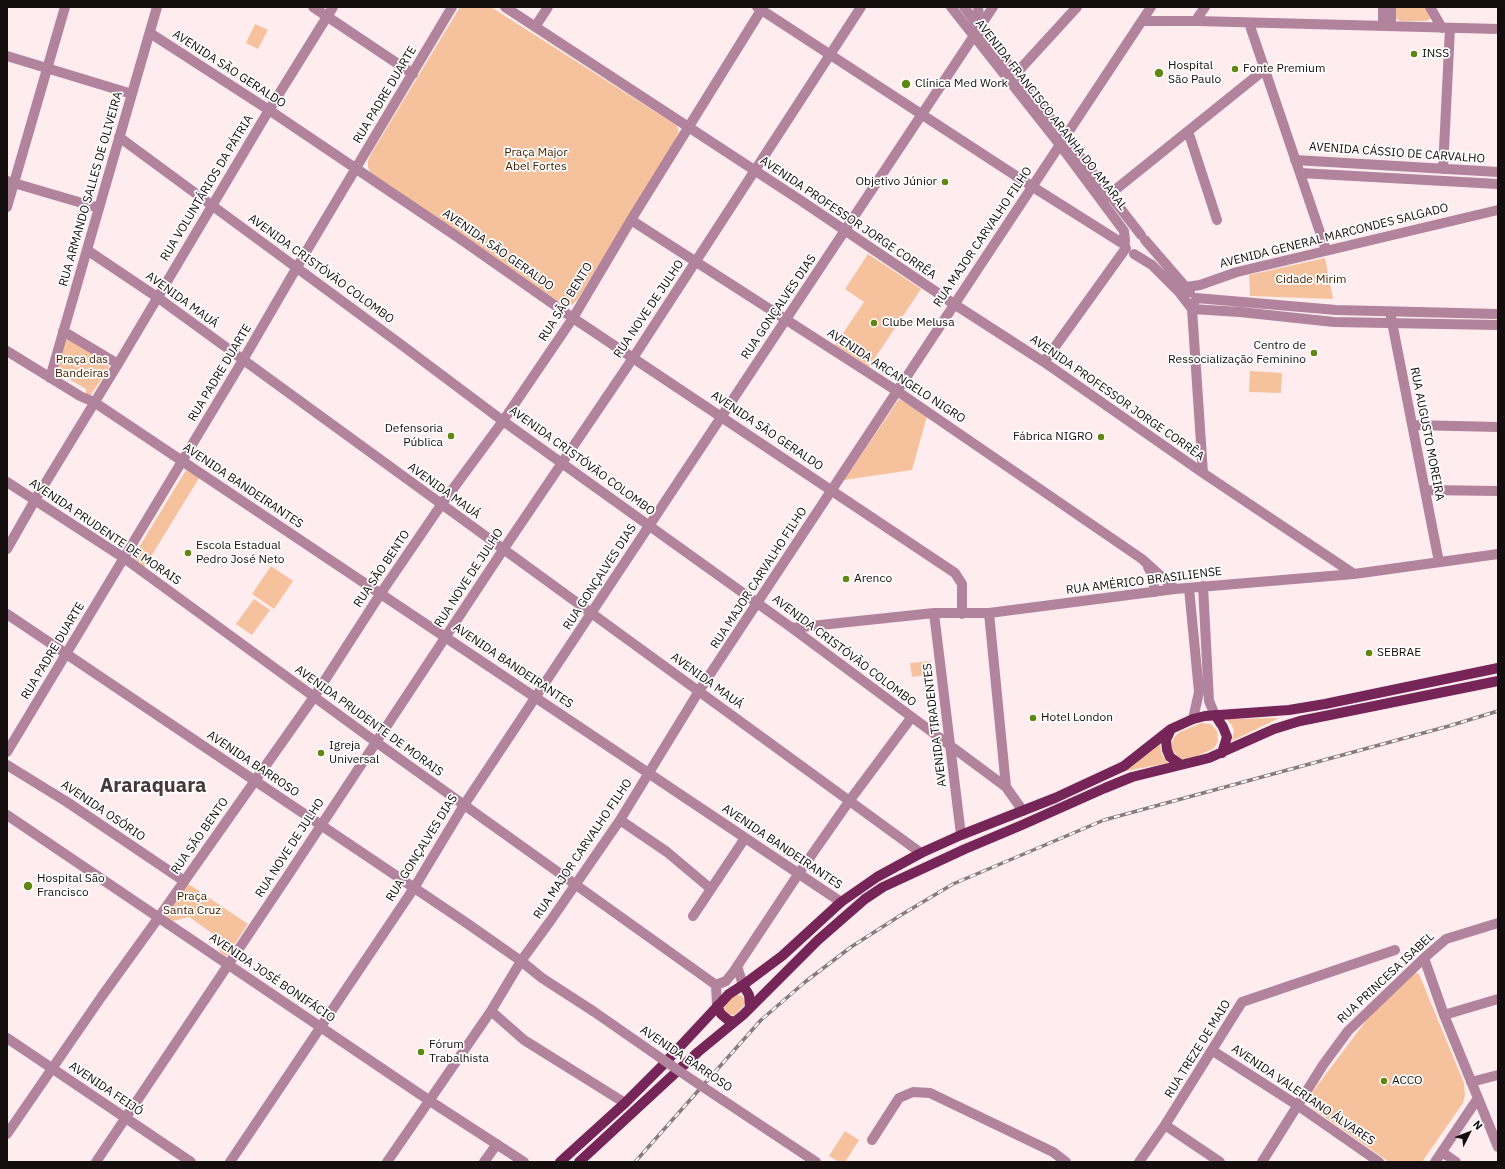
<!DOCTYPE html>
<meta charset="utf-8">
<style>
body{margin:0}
#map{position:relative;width:1505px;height:1169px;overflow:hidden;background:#feecee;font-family:"IBM Plex Sans",sans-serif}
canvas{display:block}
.frame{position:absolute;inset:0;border:8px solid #140d0e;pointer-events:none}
.north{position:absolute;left:1449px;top:1113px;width:40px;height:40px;-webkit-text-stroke:3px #fff;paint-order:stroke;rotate:48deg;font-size:11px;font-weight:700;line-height:16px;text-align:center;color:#140d0e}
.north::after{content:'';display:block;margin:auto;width:14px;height:18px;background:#140d0e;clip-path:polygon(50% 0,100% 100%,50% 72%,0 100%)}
</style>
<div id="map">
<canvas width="1505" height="1169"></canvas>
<div class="frame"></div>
<div class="north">N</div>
</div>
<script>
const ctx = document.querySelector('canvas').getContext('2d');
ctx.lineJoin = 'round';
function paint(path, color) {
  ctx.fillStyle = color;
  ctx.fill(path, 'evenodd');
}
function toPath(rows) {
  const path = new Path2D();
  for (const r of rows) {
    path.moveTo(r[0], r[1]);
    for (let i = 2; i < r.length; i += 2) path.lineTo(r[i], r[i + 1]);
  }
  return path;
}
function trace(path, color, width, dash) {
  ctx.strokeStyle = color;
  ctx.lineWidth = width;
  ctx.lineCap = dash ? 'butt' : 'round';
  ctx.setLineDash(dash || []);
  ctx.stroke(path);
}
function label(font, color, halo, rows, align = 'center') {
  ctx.font = font + ' "IBM Plex Sans",sans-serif';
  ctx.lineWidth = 3.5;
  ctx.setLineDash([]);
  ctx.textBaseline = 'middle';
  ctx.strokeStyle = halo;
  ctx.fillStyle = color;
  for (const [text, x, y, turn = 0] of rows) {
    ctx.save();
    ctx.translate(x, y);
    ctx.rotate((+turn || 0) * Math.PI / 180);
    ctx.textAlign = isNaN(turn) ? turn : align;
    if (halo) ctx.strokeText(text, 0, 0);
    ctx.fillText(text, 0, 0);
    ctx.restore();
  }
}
const green = toPath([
 [460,7,491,7,676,125,679,131,675,140,578,299,573,304,569,306,565,306,370,172,368,167,368,161,371,154],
 [1395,7,1426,7,1431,18,1427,21,1400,21,1397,19,1395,16],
 [255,24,268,30,258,49,246,43],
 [868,254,921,289,869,367,835,345,864,302,845,289],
 [1325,258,1333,299,1250,296,1249,275],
 [68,338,107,363,109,368,90,396,86,395,86,389,57,372,56,368,64,339],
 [1250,371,1282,373,1281,393,1249,392],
 [899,399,927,416,912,470,844,480],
 [186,470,199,478,144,568,132,559],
 [271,566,293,581,274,609,252,594],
 [254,599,270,610,252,635,236,624],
 [931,661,932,674,912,677,910,663],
 [1279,718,1232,741,1234,731,1232,725,1226,719],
 [1201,723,1211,724,1217,731,1218,741,1216,745,1213,749,1194,757,1185,759,1179,758,1172,749,1172,743,1174,737,1180,732],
 [1160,744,1162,755,1168,763,1121,772],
 [187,883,248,924,226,957,220,952,216,936,189,917,173,921,165,916],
 [1413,972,1419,974,1464,1083,1465,1095,1463,1103,1422,1162,1389,1162,1312,1108,1308,1098,1368,1018],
 [736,995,740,995,743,997,745,1004,735,1015,729,1015,726,1013,724,1006,731,998],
 [845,1131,859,1140,845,1162,839,1162,829,1156]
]);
const minor = toPath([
 [313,7,413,74],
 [505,7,800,200,954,304,1044,362,1203,473,1354,574],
 [757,7,1033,187,1125,245],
 [951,7,1060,145,1124,231,1125,241],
 [964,7,1141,235],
 [978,7,980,26],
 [1430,7,1442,28],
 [1142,21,1197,21,1498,29],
 [1197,21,1198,17,1205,7],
 [1249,23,1326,250],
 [1383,26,1383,7],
 [1391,26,1391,7],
 [535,27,548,7],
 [150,33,269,110,459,238,573,318,955,573,962,584,962,614],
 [7,56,132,94],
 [1012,78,1077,7],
 [1188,131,1217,220],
 [119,137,399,343,503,421,792,628,1006,787,1023,811],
 [1295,160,1498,172],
 [1443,169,1450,28],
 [1300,173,1498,184],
 [7,181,99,208],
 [1105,198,1264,70],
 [7,207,65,7],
 [631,220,897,391,1142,559,1175,589],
 [1145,240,1190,292],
 [87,250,157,297,921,853],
 [1134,254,1152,265,1179,292,1192,309],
 [1179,292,1186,287,1200,285,1237,272,1498,210],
 [1196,298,1336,310,1498,314],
 [1194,303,1192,309,1203,473],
 [1192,309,1240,312,1334,322,1498,325],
 [1391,317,1439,562],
 [63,331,118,364],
 [7,351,80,396,94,402,841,902],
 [1044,362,1126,248],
 [50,378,157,7],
 [1412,425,1498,427],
 [7,482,124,558,376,742,716,985],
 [1425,490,1498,491],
 [7,549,35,500,118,364,269,110,333,7],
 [1148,567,1152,574,1155,592],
 [1203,586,1209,701,1215,715],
 [1189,588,1199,692,1193,719],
 [934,613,961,835],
 [989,613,1006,787],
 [7,614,468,924,521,961,542,978,593,1011],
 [792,628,934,613,989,613,1175,589,1354,574,1498,554],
 [7,752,243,360,297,267,452,7],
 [7,765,67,802,184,881],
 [7,815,430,1101,524,1162],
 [620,820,667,852,711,889],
 [693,916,745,838],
 [1424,958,1444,1015,1498,1147],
 [737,966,743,985],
 [716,985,726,981,734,971,799,873,850,800,911,718],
 [716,985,717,1006],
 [491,1011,524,1040,625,1103],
 [1444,1015,1498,999],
 [7,1038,191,1162],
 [1213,1051,1297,1105,1379,1162],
 [1471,1082,1498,1075],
 [1165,1125,1220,1162],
 [7,1134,102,996,159,917,314,697,381,593,441,505,503,421,573,318,631,220,763,7],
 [872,1140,899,1098,913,1092,930,1093,1053,1152,1066,1162],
 [1442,1152,1456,1162],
 [96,1162,285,880,503,550,633,358,861,7],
 [230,1162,414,888,464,805,993,7],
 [387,1162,491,1011,521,961,551,920,620,820,699,691,757,603,1151,7],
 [484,1162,497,1144],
 [1139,1162,1165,1125,1242,1002,1395,950],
 [1262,1162,1323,1065,1348,1031,1424,958,1446,939,1498,923],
 [1435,1162,1478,1098]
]);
const major = toPath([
 [1215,715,1223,727,1227,737,1222,753],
 [1171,729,1166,740,1167,750,1170,757,1180,764],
 [743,985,749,995,750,1007],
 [717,1006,721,1014,728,1020,734,1022],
 [560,1162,625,1103,661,1067,729,994,743,985,782,956,841,902,877,877,921,853,961,835,1055,798,1124,766,1171,729,1193,719,1205,716,1289,710,1325,704,1498,668],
 [579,1162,698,1052,743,1015,818,940,865,899,883,887,965,849,1022,825,1105,788,1132,777,1209,758,1274,729,1300,721,1498,681]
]);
const rail = toPath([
 [635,1162,761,1020,805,982,851,947,901,915,953,884,1104,820,1449,726,1498,711]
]);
const minorBridge = toPath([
 [593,1011,688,1077,816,1162]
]);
const markers = [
 [1414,54,4,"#5f8711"],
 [1235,69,4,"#5f8711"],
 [1159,73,5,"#5f8711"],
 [906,84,5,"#5f8711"],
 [945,182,4,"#5f8711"],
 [874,323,4,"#5f8711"],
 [1314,353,4,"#5f8711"],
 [451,436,4,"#5f8711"],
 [1101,437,4,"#5f8711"],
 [188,553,4,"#5f8711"],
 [846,579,4,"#5f8711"],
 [1369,653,4,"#5f8711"],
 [1033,718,4,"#5f8711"],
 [321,753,4,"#5f8711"],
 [28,886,5,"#5f8711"],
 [421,1052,4,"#5f8711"],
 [1384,1081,4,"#5f8711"]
];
const poiNames = [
 ["INSS",1422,54],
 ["Hospital",1168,66],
 ["São Paulo",1168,80],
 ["Fonte Premium",1243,69],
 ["Clínica Med Work",915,84],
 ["Objetivo Júnior",937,182,"right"],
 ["Clube Melusa",882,323],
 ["Centro de",1306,346,"right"],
 ["Ressocialização Feminino",1306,360,"right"],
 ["Defensoria",443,429,"right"],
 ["Pública",443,443,"right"],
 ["Fábrica NIGRO",1093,437,"right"],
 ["Escola Estadual",196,546],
 ["Pedro José Neto",196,560],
 ["Arenco",854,579],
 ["SEBRAE",1377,653],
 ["Hotel London",1041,718],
 ["Igreja",329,746],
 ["Universal",329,760],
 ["Hospital São",37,879],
 ["Francisco",37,893],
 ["Fórum",429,1045],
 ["Trabalhista",429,1059],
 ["ACCO",1392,1081]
];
const streetNames = [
 ["AVENIDA SÃO GERALDO",229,69,33],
 ["RUA PADRE DUARTE",385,95,-59],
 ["AVENIDA FRANCISCO ARANHA DO AMARAL",1051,115,52],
 ["AVENIDA CÁSSIO DE CARVALHO",1397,153,4],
 ["RUA VOLUNTÁRIOS DA PÁTRIA",207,188,-59],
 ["RUA ARMANDO SALLES DE OLIVEIRA",91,189,-74],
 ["AVENIDA PROFESSOR JORGE CORRÊA",848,218,34],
 ["AVENIDA GENERAL MARCONDES SALGADO",1334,236,-14],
 ["RUA MAJOR CARVALHO FILHO",983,237,-56],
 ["AVENIDA SÃO GERALDO",498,250,35],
 ["AVENIDA CRISTÓVÃO COLOMBO",321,269,36],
 ["AVENIDA MAUÁ",182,300,36],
 ["RUA SÃO BENTO",566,302,-58],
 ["RUA GONÇALVES DIAS",779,307,-56],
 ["RUA NOVE DE JULHO",649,309,-56],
 ["RUA PADRE DUARTE",220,373,-59],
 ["AVENIDA ARCANGELO NIGRO",896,376,33],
 ["AVENIDA PROFESSOR JORGE CORRÊA",1117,398,35],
 ["AVENIDA SÃO GERALDO",767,431,34],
 ["RUA AUGUSTO MOREIRA",1427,434,79],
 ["AVENIDA CRISTÓVÃO COLOMBO",582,461,36],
 ["AVENIDA BANDEIRANTES",243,486,34],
 ["AVENIDA MAUÁ",444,491,36],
 ["AVENIDA PRUDENTE DE MORAIS",105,532,34],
 ["RUA SÃO BENTO",382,569,-56],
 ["RUA GONÇALVES DIAS",600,577,-57],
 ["RUA NOVE DE JULHO",469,578,-57],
 ["RUA MAJOR CARVALHO FILHO",759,578,-57],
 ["RUA AMÉRICO BRASILIENSE",1144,581,-7],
 ["RUA PADRE DUARTE",53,651,-59],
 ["AVENIDA CRISTÓVÃO COLOMBO",844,651,37],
 ["AVENIDA BANDEIRANTES",513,666,34],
 ["AVENIDA MAUÁ",707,681,36],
 ["AVENIDA PRUDENTE DE MORAIS",369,721,36],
 ["AVENIDA TIRADENTES",935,725,-97],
 ["AVENIDA BARROSO",253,764,34],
 ["AVENIDA OSÓRIO",103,811,34],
 ["RUA SÃO BENTO",200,836,-55],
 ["AVENIDA BANDEIRANTES",782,847,34],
 ["RUA NOVE DE JULHO",290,848,-57],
 ["RUA GONÇALVES DIAS",422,848,-58],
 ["RUA MAJOR CARVALHO FILHO",583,849,-56],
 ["AVENIDA JOSÉ BONIFÁCIO",272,978,34],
 ["RUA PRINCESA ISABEL",1386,978,-43],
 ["RUA TREZE DE MAIO",1198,1049,-58],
 ["AVENIDA BARROSO",686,1059,34],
 ["AVENIDA FEIJÓ",106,1089,34],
 ["AVENIDA VALERIANO ÁLVARES",1303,1095,34]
];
const parkNames = [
 ["Praça Major",536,153],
 ["Abel Fortes",536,167],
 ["Cidade Mirim",1311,280],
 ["Praça das",82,360],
 ["Bandeiras",82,374],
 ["Praça",192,897],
 ["Santa Cruz",192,911]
];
const townNames = [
 ["Araraquara",153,786]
];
paint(green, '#f6c29e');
trace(minor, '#b2839d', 10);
trace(major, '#762559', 10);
trace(rail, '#887b7d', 3.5);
trace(rail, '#fff', 2, [6]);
trace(minorBridge, '#b2839d', 10);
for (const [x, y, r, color] of markers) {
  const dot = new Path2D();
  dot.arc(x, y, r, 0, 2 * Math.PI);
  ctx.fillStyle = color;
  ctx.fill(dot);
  trace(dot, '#fff', 1.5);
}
label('12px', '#140d0e', '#fff', poiNames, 'left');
label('12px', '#140d0e', '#fff', streetNames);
label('12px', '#462100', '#fff', parkNames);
label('bold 20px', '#49383a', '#fff', townNames);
</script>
